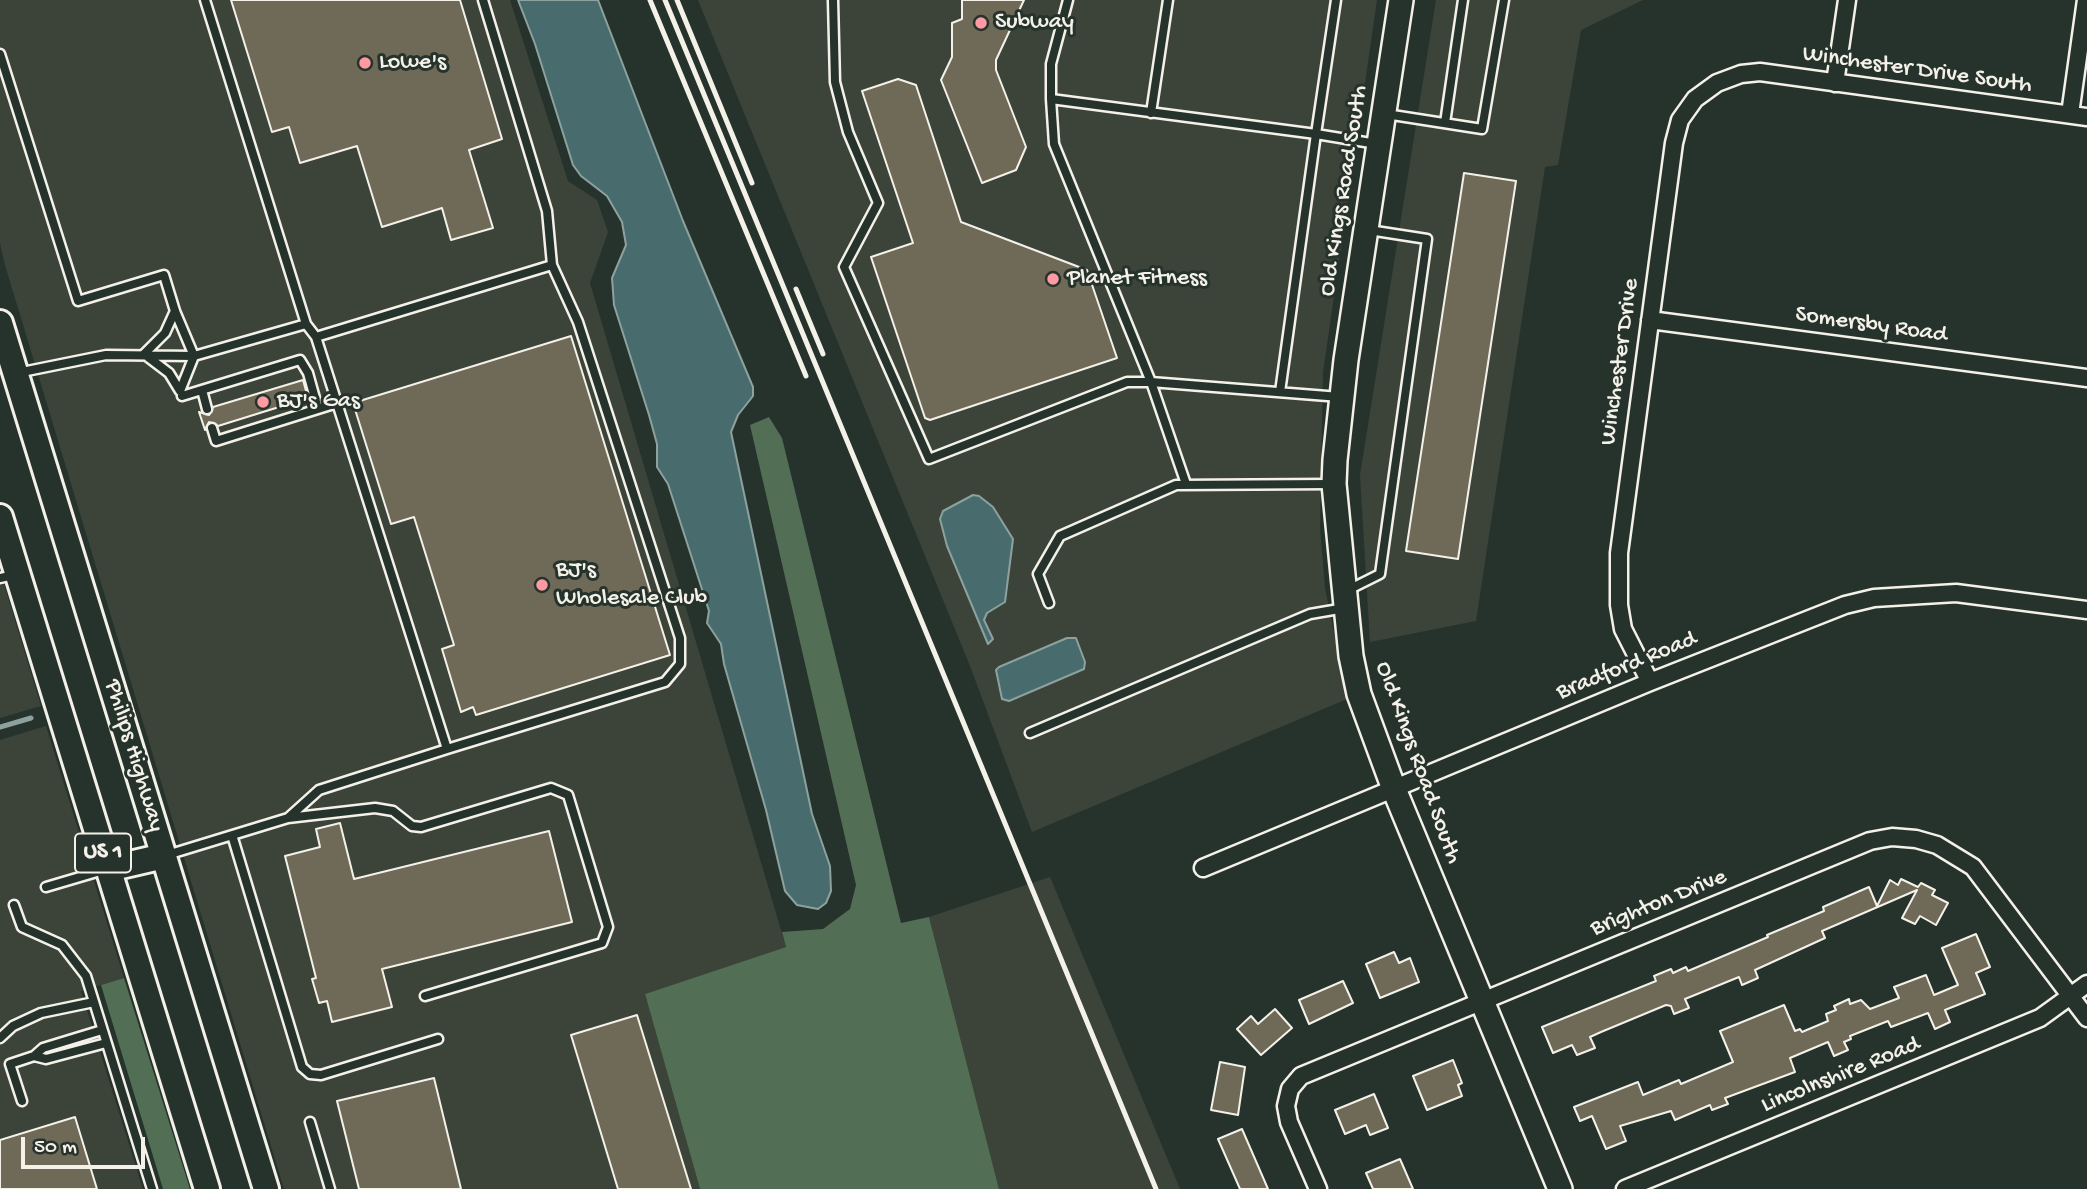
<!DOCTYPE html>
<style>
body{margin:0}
#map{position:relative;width:2087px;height:1189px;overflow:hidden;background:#26332d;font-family:"Gochi Hand",sans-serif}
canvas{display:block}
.scale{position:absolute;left:21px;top:1137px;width:124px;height:32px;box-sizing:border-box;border:4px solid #f4f1e8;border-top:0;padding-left:9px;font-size:21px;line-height:24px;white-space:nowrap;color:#f4f1e8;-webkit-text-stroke:5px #26332d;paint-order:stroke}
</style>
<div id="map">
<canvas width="2087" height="1189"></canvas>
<div class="scale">50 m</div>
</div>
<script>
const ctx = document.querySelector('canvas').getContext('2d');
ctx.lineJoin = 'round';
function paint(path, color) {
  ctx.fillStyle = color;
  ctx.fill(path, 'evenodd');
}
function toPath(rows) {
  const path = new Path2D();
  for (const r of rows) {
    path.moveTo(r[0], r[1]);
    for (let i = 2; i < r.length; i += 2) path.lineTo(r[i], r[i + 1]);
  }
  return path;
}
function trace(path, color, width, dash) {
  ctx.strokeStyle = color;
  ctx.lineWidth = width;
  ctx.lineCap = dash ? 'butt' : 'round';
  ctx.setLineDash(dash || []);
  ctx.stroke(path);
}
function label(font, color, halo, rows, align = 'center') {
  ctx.font = font + ' "Gochi Hand",sans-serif';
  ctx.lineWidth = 6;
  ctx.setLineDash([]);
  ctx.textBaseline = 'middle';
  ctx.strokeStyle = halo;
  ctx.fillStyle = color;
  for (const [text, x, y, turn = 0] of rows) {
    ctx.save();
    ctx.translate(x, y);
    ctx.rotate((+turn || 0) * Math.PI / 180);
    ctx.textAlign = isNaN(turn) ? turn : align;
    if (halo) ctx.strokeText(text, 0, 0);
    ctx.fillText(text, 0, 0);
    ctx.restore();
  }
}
const built = toPath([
 [0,0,510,0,568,181,597,200,608,232,590,283,786,947,645,994,700,1189,284,1189,5,265,0,243],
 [698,0,1377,0,1323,372,1320,528,1325,588,1347,699,1032,832,970,666],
 [1436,0,1643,0,1581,30,1558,165,1545,167,1476,621,1370,642,1360,475],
 [0,571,41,706,0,718],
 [46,726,124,978,81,991,143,1189,0,1189,0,740],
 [1050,877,1180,1189,999,1189,929,917]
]);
const green = toPath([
 [769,417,782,438,901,923,929,917,999,1189,700,1189,645,994,786,947,782,932,823,929,850,909,856,885,750,425],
 [124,978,190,1189,163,1189,101,985]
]);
const water = toPath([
 [518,0,598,0,683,221,753,387,753,396,738,415,731,432,812,814,830,866,831,891,826,903,818,909,797,905,785,891,766,810,724,664,721,644,707,623,709,611,668,484,657,467,657,444,649,415,614,305,612,278,626,245,622,222,607,196,581,176,573,165,535,44,518,0],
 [973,495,979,496,993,507,1013,539,1005,602,987,613,984,620,993,639,988,644,947,546,940,519,943,511,973,495],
 [1067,638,1076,638,1085,662,1084,669,1009,701,1002,699,996,670,999,667,1067,638]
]);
const stream = toPath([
 [0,727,31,718]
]);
const building = toPath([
 [231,0,460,0,502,139,469,150,493,228,451,240,442,208,382,227,357,146,300,163,289,127,272,132,231,0],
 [962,0,1024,0,996,60,996,70,1026,147,1016,170,982,183,941,80,952,57,952,23,962,19,962,0],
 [898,79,916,85,961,222,1087,270,1117,358,930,420,925,418,871,257,913,243,862,91,898,79],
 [1464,173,1516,181,1458,559,1406,551,1464,173],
 [571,336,670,655,476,715,473,707,461,712,442,649,454,645,414,517,391,524,353,403,571,336],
 [303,380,308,398,218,426,209,422,205,430,199,412,209,415,213,407,303,380],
 [340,823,354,879,549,831,572,922,382,969,392,1007,332,1022,327,1001,319,1003,312,979,316,978,285,856,320,847,316,829,340,823],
 [1901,879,1918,887,1921,883,1935,890,1932,895,1948,903,1936,925,1920,916,1915,924,1902,918,1917,890,1822,931,1825,938,1755,970,1758,978,1742,985,1739,977,1685,999,1689,1008,1674,1014,1671,1006,1666,1005,1601,1032,1590,1037,1595,1048,1577,1055,1572,1045,1553,1053,1542,1027,1656,981,1654,976,1671,969,1673,973,1686,967,1688,971,1768,937,1767,935,1824,911,1823,907,1869,887,1877,906,1890,880,1898,885,1901,879],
 [1976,934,1990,967,1976,973,1985,994,1945,1010,1950,1022,1935,1029,1928,1013,1891,1027,1888,1021,1850,1036,1851,1039,1844,1042,1848,1050,1834,1056,1828,1042,1790,1058,1795,1072,1725,1098,1728,1104,1712,1110,1710,1105,1675,1120,1671,1111,1620,1126,1626,1141,1606,1149,1592,1116,1580,1121,1574,1107,1638,1082,1643,1095,1679,1080,1681,1084,1733,1062,1720,1031,1784,1005,1795,1031,1800,1029,1802,1032,1828,1021,1826,1014,1836,1010,1834,1006,1849,999,1850,1004,1861,1000,1870,1009,1899,998,1894,987,1926,975,1934,995,1958,985,1942,948,1976,934],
 [1394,952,1399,963,1410,958,1419,982,1380,998,1366,964,1394,952],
 [1343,981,1353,1003,1309,1024,1299,1000,1343,981],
 [1275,1009,1292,1028,1261,1055,1237,1029,1251,1016,1258,1024,1275,1009],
 [637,1015,691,1189,618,1189,571,1035,637,1015],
 [1453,1060,1462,1083,1458,1085,1462,1096,1427,1110,1413,1076,1453,1060],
 [1220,1062,1245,1067,1238,1115,1211,1110,1220,1062],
 [434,1078,461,1189,359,1189,337,1101,434,1078],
 [1374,1094,1388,1128,1370,1135,1366,1125,1345,1134,1335,1110,1374,1094],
 [75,1117,97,1189,0,1189,0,1140,75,1117],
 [1242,1129,1268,1189,1240,1189,1218,1139,1242,1129],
 [1400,1159,1413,1189,1373,1189,1366,1173,1400,1159]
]);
const lane = toPath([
 [205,0,306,324],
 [483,0,547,211,552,265],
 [833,0,835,82,848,132,878,203,844,267,929,459,1127,382,1151,382,1054,144,1051,99,1316,134,1336,0],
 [0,54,78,301,164,275,175,311],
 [1051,99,1051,64,1068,0],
 [1151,113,1168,0],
 [1386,114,1482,129,1504,0],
 [1445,123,1463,0],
 [175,311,194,356,180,391,169,373,144,354,165,333,175,311],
 [316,337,552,265,578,322,680,638,680,664,665,682,447,749],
 [17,373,106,355,194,356,306,324,316,337,447,749,319,790,288,818,167,855],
 [202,390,207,409],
 [1280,392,1316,134,1377,144],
 [182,396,300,360,308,373,318,409],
 [212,428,216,441,337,403],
 [1186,484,1151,382,1340,397],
 [0,578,14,575],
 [1346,591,1380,574,1427,239,1369,230],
 [1049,603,1038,574,1060,536,1176,485,1331,484],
 [1030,733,1310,614,1345,608],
 [288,818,375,808,393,811,412,826,421,827,551,788,568,795,608,927,602,943,425,996],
 [232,835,302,1067,310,1074,321,1075,438,1039],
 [46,887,107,869],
 [14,905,22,927,62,945,86,976,152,1189],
 [102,1030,43,1048,34,1056,46,1059,106,1043],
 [0,1038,13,1026,41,1013,94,1002],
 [22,1101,10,1064,34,1056],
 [310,1122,330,1189]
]);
const street = toPath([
 [1835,83,1847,0],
 [2070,114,2086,0],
 [1650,320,2087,378],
 [1650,682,1623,629,1619,605,1619,553,1674,143,1680,120,1695,99,1717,83,1741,74,1760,72,2087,117],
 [1203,868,1650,682,1845,605,1874,598,1956,593,2087,610],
 [1318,1189,1289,1122,1286,1106,1290,1089,1301,1076,1870,841,1892,837,1916,839,1937,845,1973,867,2087,1018],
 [1625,1189,2040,1018,2087,984]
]);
const secondary = toPath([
 [1401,0,1346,360,1335,460,1334,484,1351,656,1359,694,1394,789,1560,1189]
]);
const primary = toPath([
 [0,323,266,1189],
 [0,517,207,1189],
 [108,869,164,856]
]);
const rail = toPath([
 [650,0,806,376],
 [665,0,1156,1189],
 [677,0,752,183],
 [796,289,823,354]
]);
const markers = [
 [981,23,7,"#ff9aa2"],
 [365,63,7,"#ff9aa2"],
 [1053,279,7,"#ff9aa2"],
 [263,402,7,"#ff9aa2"],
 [542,585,7,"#ff9aa2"]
];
const shields = [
 [103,853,56]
];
const shieldNames = [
 ["US 1",103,853]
];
const poiNames = [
 ["Subway",995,23],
 ["Lowe's",379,63],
 ["Planet Fitness",1067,279],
 ["BJ's Gas",277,402],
 ["BJ's",556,571],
 ["Wholesale Club",556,599]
];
const streetNames = [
 ["Winchester Drive South",1917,71,8],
 ["Old Kings Road South",1345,191,-81],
 ["Somersby Road",1871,326,8],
 ["Winchester Drive",1621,362,-82],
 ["Bradford Road",1627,667,-22],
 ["Philips Highway",133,756,73],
 ["Old Kings Road South",1417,763,70],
 ["Brighton Drive",1659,904,-22],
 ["Lincolnshire Road",1841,1076,-22]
];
paint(built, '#3c443a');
paint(green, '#526e55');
paint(water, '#486c6d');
trace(water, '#8da19e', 2);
trace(stream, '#8da19e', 5);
paint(building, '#6f6a57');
trace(building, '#f4f1e8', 2);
trace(lane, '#f4f1e8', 13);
trace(street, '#f4f1e8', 21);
trace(secondary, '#f4f1e8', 28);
trace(primary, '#f4f1e8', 30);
trace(lane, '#26332d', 8);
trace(street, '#26332d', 16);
trace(secondary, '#26332d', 23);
trace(primary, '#26332d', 24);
trace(rail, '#f4f1e8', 5);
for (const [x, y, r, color] of markers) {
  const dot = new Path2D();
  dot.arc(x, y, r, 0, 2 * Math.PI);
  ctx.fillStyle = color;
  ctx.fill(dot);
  trace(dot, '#26332d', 2.5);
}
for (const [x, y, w] of shields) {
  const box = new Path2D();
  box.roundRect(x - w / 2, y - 19.5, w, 39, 5);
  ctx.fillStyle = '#26332d';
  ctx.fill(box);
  trace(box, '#f4f1e8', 2);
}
label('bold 23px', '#f4f1e8', null, shieldNames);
label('24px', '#f4f1e8', '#26332d', poiNames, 'left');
label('24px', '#f4f1e8', '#26332d', streetNames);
</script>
